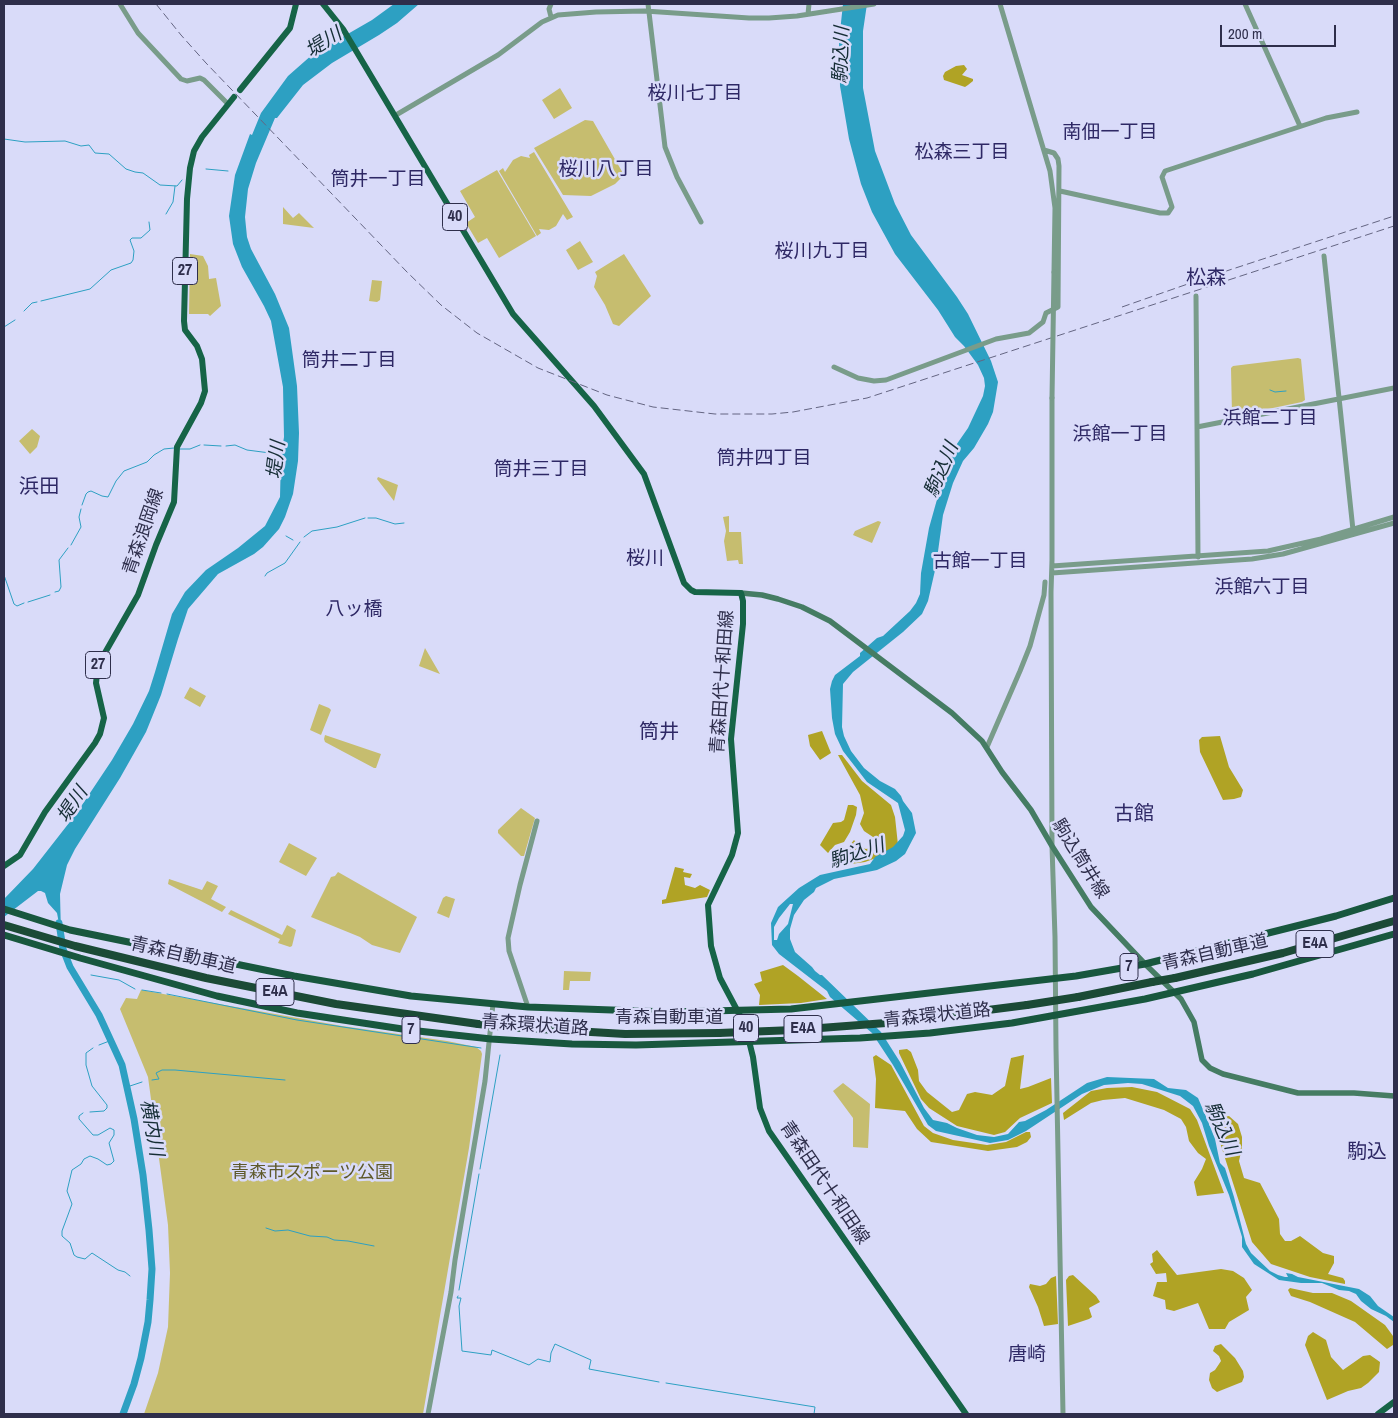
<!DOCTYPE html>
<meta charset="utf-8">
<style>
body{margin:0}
#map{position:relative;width:1398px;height:1418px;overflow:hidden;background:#d9dbf9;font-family:"Archivo Narrow",sans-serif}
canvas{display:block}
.frame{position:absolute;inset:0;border:5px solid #2e2e4b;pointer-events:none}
.scale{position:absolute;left:1220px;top:25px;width:116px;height:22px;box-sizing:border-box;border:2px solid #2e2e4b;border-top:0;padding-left:6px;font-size:15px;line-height:18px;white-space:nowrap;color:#2e2e4b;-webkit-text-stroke:4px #d9dbf9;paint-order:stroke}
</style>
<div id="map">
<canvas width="1398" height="1418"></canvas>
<div class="frame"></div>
<div class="scale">200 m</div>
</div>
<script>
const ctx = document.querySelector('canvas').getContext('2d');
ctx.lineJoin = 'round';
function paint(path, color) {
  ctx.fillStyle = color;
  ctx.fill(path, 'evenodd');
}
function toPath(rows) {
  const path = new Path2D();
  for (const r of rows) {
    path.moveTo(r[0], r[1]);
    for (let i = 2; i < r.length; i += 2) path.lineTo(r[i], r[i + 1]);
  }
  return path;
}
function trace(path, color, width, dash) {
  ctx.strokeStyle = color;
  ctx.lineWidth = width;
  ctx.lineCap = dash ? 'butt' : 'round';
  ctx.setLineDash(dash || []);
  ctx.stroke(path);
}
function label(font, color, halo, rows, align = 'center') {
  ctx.font = font + ' "Archivo Narrow","Noto Sans JP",sans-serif';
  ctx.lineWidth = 5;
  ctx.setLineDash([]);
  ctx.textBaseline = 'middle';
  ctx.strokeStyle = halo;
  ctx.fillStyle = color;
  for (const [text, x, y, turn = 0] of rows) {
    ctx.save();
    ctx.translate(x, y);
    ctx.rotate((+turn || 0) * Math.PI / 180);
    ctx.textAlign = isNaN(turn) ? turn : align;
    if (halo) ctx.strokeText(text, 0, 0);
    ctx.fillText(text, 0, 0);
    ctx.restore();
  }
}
const green = toPath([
 [560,88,572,108,554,119,542,100],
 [585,120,593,121,624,175,615,184,591,196,563,195,534,148],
 [534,152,573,217,567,220,563,214,556,226,549,230,539,229,541,233,537,236,499,171,503,168,505,172,513,160,521,156,530,158,529,155],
 [497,170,536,236,499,258,487,238,478,243,466,223,475,217,460,191],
 [283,207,293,218,299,213,314,228,283,224],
 [580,241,593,262,578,270,566,250],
 [190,254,203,256,208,266,209,279,216,278,221,306,210,316,208,314,189,314],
 [624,254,651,296,619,326,613,324,605,305,594,287,597,276,595,272],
 [372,280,382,281,380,300,377,302,369,301],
 [1298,358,1301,359,1305,400,1302,402,1234,416,1232,414,1231,368,1233,366],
 [32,429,40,436,37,447,30,454,19,441],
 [378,477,398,485,394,501,377,479],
 [729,516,729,532,741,532,743,564,739,564,738,560,727,561,724,541,726,531,723,517],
 [878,521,881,522,872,543,853,535,855,531],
 [425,648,440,674,419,666],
 [190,687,206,696,200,707,184,698],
 [319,704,329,708,331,710,321,735,310,730],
 [325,735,381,754,376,768,374,768,325,742,324,739],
 [521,808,535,818,524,856,521,856,498,833,498,830],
 [289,843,317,858,306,876,279,862],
 [338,872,417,917,400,953,372,945,360,937,311,917,331,877,335,876],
 [169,879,202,890,207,881,218,886,211,899,226,907,222,912,168,884],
 [446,896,455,899,449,918,437,913,443,898],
 [231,910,282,935,287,925,296,930,292,946,290,947,278,943,280,939,228,914],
 [564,971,591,972,590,981,570,981,569,990,563,990],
 [141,990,342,1026,447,1041,476,1047,481,1051,482,1054,469,1148,423,1414,144,1414,158,1373,168,1327,170,1273,168,1225,148,1077,120,1009,126,998,137,999],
 [843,1083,870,1104,868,1148,853,1147,853,1118,833,1091]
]);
const forest = toPath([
 [964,65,967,69,962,75,973,79,973,81,968,85,965,87,944,80,943,76,945,72,956,66],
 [822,731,831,753,820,760,810,746,808,735],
 [1220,736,1229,767,1243,790,1241,797,1234,799,1223,800,1200,752,1199,740,1202,737],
 [838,755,842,755,862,781,891,805,895,817,898,845,890,853,865,862,836,866,833,860,841,856,854,840,860,847,866,849,873,847,873,837,864,831,860,824,864,813,860,795],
 [848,805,853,805,857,807,856,815,850,832,844,842,835,845,828,853,820,845,833,823,841,822,844,820],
 [675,867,684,869,683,872,692,874,690,878,684,877,685,885,695,888,700,885,710,890,707,897,662,904,662,900,666,899],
 [783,965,798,976,827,999,801,1003,759,1005,760,995,754,984,762,981,760,972],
 [907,1049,911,1052,918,1070,919,1081,927,1092,952,1112,959,1110,967,1094,975,1092,992,1095,1005,1086,1011,1058,1024,1055,1020,1089,1028,1087,1051,1078,1052,1103,1020,1118,1005,1132,994,1135,957,1126,929,1108,921,1099,899,1053,899,1050],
 [876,1055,891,1065,924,1126,933,1133,953,1140,987,1145,1006,1142,1026,1132,1030,1132,1031,1137,1027,1142,1017,1147,988,1151,931,1142,917,1129,905,1111,875,1108,876,1079,873,1057],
 [1132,1087,1157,1092,1190,1109,1197,1120,1224,1193,1197,1196,1194,1182,1202,1169,1206,1159,1198,1153,1189,1141,1186,1127,1181,1119,1164,1110,1125,1098,1103,1100,1091,1103,1064,1120,1063,1113,1091,1091,1107,1088],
 [1229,1116,1238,1124,1242,1137,1242,1148,1239,1161,1244,1178,1260,1183,1279,1219,1280,1234,1285,1241,1291,1241,1300,1236,1323,1253,1334,1256,1334,1263,1328,1274,1343,1278,1345,1281,1345,1284,1310,1277,1271,1264,1252,1242,1214,1124,1219,1118],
 [1157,1250,1177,1275,1221,1269,1233,1271,1244,1278,1252,1290,1246,1297,1249,1310,1229,1322,1225,1329,1209,1329,1198,1303,1174,1311,1166,1309,1165,1300,1153,1296,1157,1282,1167,1282,1166,1273,1156,1274,1150,1264,1153,1262,1152,1254],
 [1073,1275,1096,1296,1100,1302,1089,1308,1092,1317,1089,1319,1068,1326,1066,1280,1069,1276],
 [1056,1276,1058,1324,1044,1326,1038,1307,1029,1287,1030,1284,1040,1286,1046,1284,1051,1278],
 [1290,1288,1313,1293,1332,1293,1351,1301,1385,1325,1393,1336,1393,1345,1387,1349,1355,1322,1310,1302,1291,1296,1288,1290],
 [1313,1332,1326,1340,1331,1357,1343,1370,1363,1356,1370,1355,1380,1362,1379,1372,1368,1383,1361,1388,1348,1391,1327,1400,1305,1345,1308,1336],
 [1221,1344,1235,1358,1243,1371,1244,1377,1242,1382,1217,1392,1212,1388,1209,1380,1210,1373,1215,1370,1221,1361,1219,1356,1213,1351,1215,1346]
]);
const water = toPath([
 [394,4,419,4,397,23,379,35,332,63,303,85,277,118,275,118,256,163,248,189,245,217,247,237,251,249,275,294,289,328,297,386,299,433,298,461,293,494,285,517,279,529,263,547,254,554,218,574,188,609,178,639,161,695,146,732,120,778,75,849,67,865,60,894,61,934,57,913,48,903,45,893,41,891,38,891,4,917,4,899,33,869,76,814,112,760,133,724,149,691,155,672,172,614,185,592,206,570,238,548,265,526,280,497,281,456,284,437,283,387,271,321,264,306,242,267,233,244,229,216,235,175,250,134,252,135,261,113,288,76,313,54,372,20],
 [843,4,867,4,863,31,863,88,875,151,895,204,911,235,957,297,968,314,991,361,998,382,993,412,988,424,974,448,963,461,953,483,943,515,936,566,928,601,922,614,903,632,853,672,843,684,842,727,844,736,851,751,864,768,880,781,895,789,901,796,903,801,912,813,916,833,905,854,896,861,877,870,834,879,816,888,814,892,804,900,794,915,790,929,790,939,795,952,812,967,815,971,820,975,822,975,881,1032,900,1062,924,1108,933,1120,947,1123,957,1128,977,1135,994,1137,1008,1134,1019,1122,1025,1121,1046,1110,1087,1083,1107,1077,1154,1079,1168,1088,1186,1090,1198,1098,1207,1119,1215,1139,1220,1163,1225,1168,1234,1197,1246,1244,1251,1253,1270,1271,1278,1275,1285,1277,1288,1277,1286,1273,1292,1274,1298,1277,1359,1289,1370,1296,1378,1306,1394,1317,1394,1322,1386,1316,1371,1309,1361,1301,1356,1294,1349,1291,1339,1290,1322,1283,1301,1283,1279,1280,1254,1264,1242,1247,1242,1237,1229,1195,1209,1146,1202,1123,1193,1106,1180,1096,1142,1084,1128,1083,1104,1085,1082,1094,1026,1131,1008,1140,990,1143,936,1131,928,1125,893,1065,872,1033,830,997,827,991,779,954,772,945,771,923,778,907,799,888,820,875,870,864,875,857,893,847,903,836,905,830,898,803,867,782,843,751,835,734,832,718,830,689,832,681,835,675,860,656,860,653,877,638,883,636,910,611,916,603,920,594,921,573,929,528,943,478,952,451,968,428,983,396,985,386,984,378,978,365,964,346,955,337,938,310,895,254,872,212,861,184,849,139,840,86,839,41],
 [790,904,793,904,788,924,779,934,777,940,774,940,774,927,779,918]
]);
const stream = toPath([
 [4,139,25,142,65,141,81,146,89,145,95,153,109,154,126,169,135,172,143,173,160,185,177,186,182,180],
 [206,169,228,171],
 [166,214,173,202,175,186],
 [41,301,90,289,111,270,131,263,133,260,134,251,130,240,132,238,141,238,150,230,149,222],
 [24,311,32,303,37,302],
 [4,327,15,320],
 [1270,390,1275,392,1286,391],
 [204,445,221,446],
 [226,446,235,445,247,450,270,453],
 [180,449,190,449,200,445],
 [82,505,86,494,88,492,91,491,102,496,108,497,116,481,124,471,147,462,154,455,164,449,174,448],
 [368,518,376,518,395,524,404,523],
 [286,536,293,540],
 [304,537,312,531,337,527,365,518],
 [71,545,81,527,79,517,81,509],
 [4,575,14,604,17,606,24,603],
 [265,576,267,573,285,563,300,542],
 [55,592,59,591,61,587,59,560,68,548],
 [28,602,50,595],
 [71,969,74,970],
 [91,975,119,980,135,989],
 [142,990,161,993],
 [167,994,297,1020,481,1048],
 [99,1045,112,1040],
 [152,1080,159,1079,156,1073,162,1070,175,1070,285,1080],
 [127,1087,142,1082],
 [90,1112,104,1111,107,1108,107,1105,92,1086,86,1065,86,1053,93,1048],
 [83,1113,79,1116,79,1119,93,1135,98,1135,110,1128,114,1130,114,1135,109,1143,114,1161,111,1164,107,1165,98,1159,90,1156,84,1159,81,1164,72,1170,67,1191,72,1204,62,1231,62,1236,70,1243,74,1255,77,1257,85,1259,92,1253,118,1270,125,1272,130,1276],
 [480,1169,500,1055],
 [266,1228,275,1231,288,1230,310,1236,327,1237,334,1240,348,1241,374,1246],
 [459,1290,479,1174],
 [458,1296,457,1298,461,1298,459,1306,462,1351,491,1355,492,1350,529,1365,538,1359,550,1362,551,1353,555,1344,591,1360,589,1369,659,1382],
 [666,1383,815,1407,814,1414]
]);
const river = toPath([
 [59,923,63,949,70,967,99,1015,122,1065,134,1119,143,1175,149,1230,152,1269,150,1300,148,1322,141,1358,134,1384,123,1414]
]);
const tertiary = toPath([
 [120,4,138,33,181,79,187,81,200,78,204,80,228,104],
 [648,4,665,147,677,177,701,222],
 [1000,4,1050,171,1055,208,1054,272],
 [1245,4,1300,126],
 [808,14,809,4],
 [551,17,549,9,551,4],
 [396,115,498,55,542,22,558,15,596,12,645,11,749,18,769,18,797,16,874,4],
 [1060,191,1160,213,1168,213,1172,207,1162,177,1165,171,1326,118,1357,112],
 [1324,256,1353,530],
 [1196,296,1198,557],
 [834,367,858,378,874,381,886,380,996,339,1029,333,1043,322,1046,313,1058,307,1059,166,1058,159,1054,153,1044,150],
 [1052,398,1052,560,1051,592,1052,846,1055,937,1056,1048,1063,1414],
 [1197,427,1394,388],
 [1052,566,1268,551,1321,539,1394,517],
 [1052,573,1252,559,1283,554,1394,523],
 [987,747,1020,671,1030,646,1044,595,1045,582],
 [528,1007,509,951,508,938,520,885,537,821],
 [428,1414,451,1292,455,1260,485,1081,493,1004]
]);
const secondary = toPath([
 [741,593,762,595,778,599,802,607,830,621,952,713,982,741,1002,772,1031,810,1052,846,1091,907,1145,964,1181,999,1194,1022,1202,1060,1210,1068,1223,1074,1298,1093,1354,1093,1394,1096]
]);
const primary = toPath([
 [323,4,343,29,513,314,594,406,644,474,684,583,691,590,695,592,741,593,743,601,743,624,731,739,738,833,732,855,708,905,711,946,720,978,745,1025,753,1057,760,1108,769,1131,966,1414],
 [240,90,290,28,296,4],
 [4,866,20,855,45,812,95,743,100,734,104,718,96,683,98,665,138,595,156,545,174,502,177,447,201,403,205,391,202,359,197,346,185,330,184,321,187,199,190,168,194,151,202,137,234,97],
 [1378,1414,1394,1402]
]);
const trunk = toPath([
 [4,909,70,930,294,976,411,996,528,1007,668,1012,791,1009,1076,976,1145,964,1336,916,1394,898],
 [4,935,80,958,217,996,297,1013,409,1030,491,1039,572,1044,636,1045,860,1038,930,1033,1012,1023,1145,999,1253,974,1394,934]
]);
const motorway = toPath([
 [4,925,75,946,206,978,336,1004,478,1024],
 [1175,978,1283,953,1394,921],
 [1078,997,1152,982],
 [886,1023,1027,1005],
 [506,1027,625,1034,719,1033]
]);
const rail = toPath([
 [156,4,181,35,206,63,407,272,441,305,477,333,538,368,607,395,653,407,715,414,772,414,793,412,867,398,1394,226],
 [1122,307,1202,279,1394,216]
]);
const tertiaryBridge = toPath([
 [1052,398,1054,272]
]);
const motorwayBridge = toPath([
 [1152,982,1175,978],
 [1027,1005,1078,997],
 [478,1024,506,1027],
 [719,1033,794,1030,886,1023]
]);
const shields = [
 [455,217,25],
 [185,271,25],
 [98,665,25],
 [1315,944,38],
 [1129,967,18],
 [275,992,38],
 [746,1028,25],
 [803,1029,38],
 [411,1030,18]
];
const shieldNames = [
 ["40",455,217],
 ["27",185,271],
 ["27",98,665],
 ["E4A",1315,944],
 ["7",1129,967],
 ["E4A",275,992],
 ["40",746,1028],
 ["E4A",803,1029],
 ["7",411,1030]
];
const streetNames = [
 ["青森浪岡線",144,532,-71],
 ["青森田代十和田線",723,682,-86],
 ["駒込筒井線",1080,859,58],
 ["青森自動車道",1215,953,-13],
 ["青森自動車道",183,956,13],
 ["青森環状道路",937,1016,-6],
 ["青森自動車道",669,1018],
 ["青森環状道路",535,1026,4],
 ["青森田代十和田線",824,1183,56]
];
const parkNames = [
 ["青森市スポーツ公園",312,1173]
];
const waterNames = [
 ["堤川",324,43,-32],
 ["駒込川",842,55,-88],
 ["堤川",277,460,-83],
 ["駒込川",942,470,-67],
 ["堤川",73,805,-56],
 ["駒込川",857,854,-18],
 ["横内川",151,1128,80],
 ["駒込川",1221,1129,66]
];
const neighbourhoodNames = [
 ["桜川七丁目",695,94],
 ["南佃一丁目",1110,133],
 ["松森三丁目",962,153],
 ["桜川八丁目",606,170],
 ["筒井一丁目",378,180],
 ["桜川九丁目",822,252],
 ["筒井二丁目",349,361],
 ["浜館二丁目",1270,419],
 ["浜館一丁目",1120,435],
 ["筒井四丁目",764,459],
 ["筒井三丁目",541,470],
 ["桜川",645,559],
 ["古館一丁目",980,562],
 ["浜館六丁目",1262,588],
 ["八ッ橋",354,610],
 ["唐崎",1027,1355]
];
const quarterNames = [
 ["松森",1206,279],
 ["浜田",39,488],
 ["筒井",659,733],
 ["古館",1134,815],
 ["駒込",1367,1153]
];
paint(green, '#c6bd6f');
paint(forest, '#b0a325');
paint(water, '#2da0c2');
trace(stream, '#2da0c2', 1);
trace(river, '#2da0c2', 7);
trace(tertiary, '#799c8a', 5);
trace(secondary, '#457c63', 5.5);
trace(primary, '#166447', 6);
trace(trunk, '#18573e', 7);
trace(motorway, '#1b4a36', 8);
trace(rail, '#646582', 1, [8, 4]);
trace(tertiaryBridge, '#799c8a', 5);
trace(motorwayBridge, '#1b4a36', 8);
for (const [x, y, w] of shields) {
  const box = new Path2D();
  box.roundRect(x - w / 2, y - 13.5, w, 27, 4);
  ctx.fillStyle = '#d9dbf9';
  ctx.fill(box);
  trace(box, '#2e2e4b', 1);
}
label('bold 16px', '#2e2e4b', null, shieldNames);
label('18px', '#2e2e4b', '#d9dbf9', streetNames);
label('18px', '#5e592a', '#d9dbf9', parkNames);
label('italic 19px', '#152d35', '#d9dbf9', waterNames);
label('19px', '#2e2865', '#d9dbf9', neighbourhoodNames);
label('20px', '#2e2865', '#d9dbf9', quarterNames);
</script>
